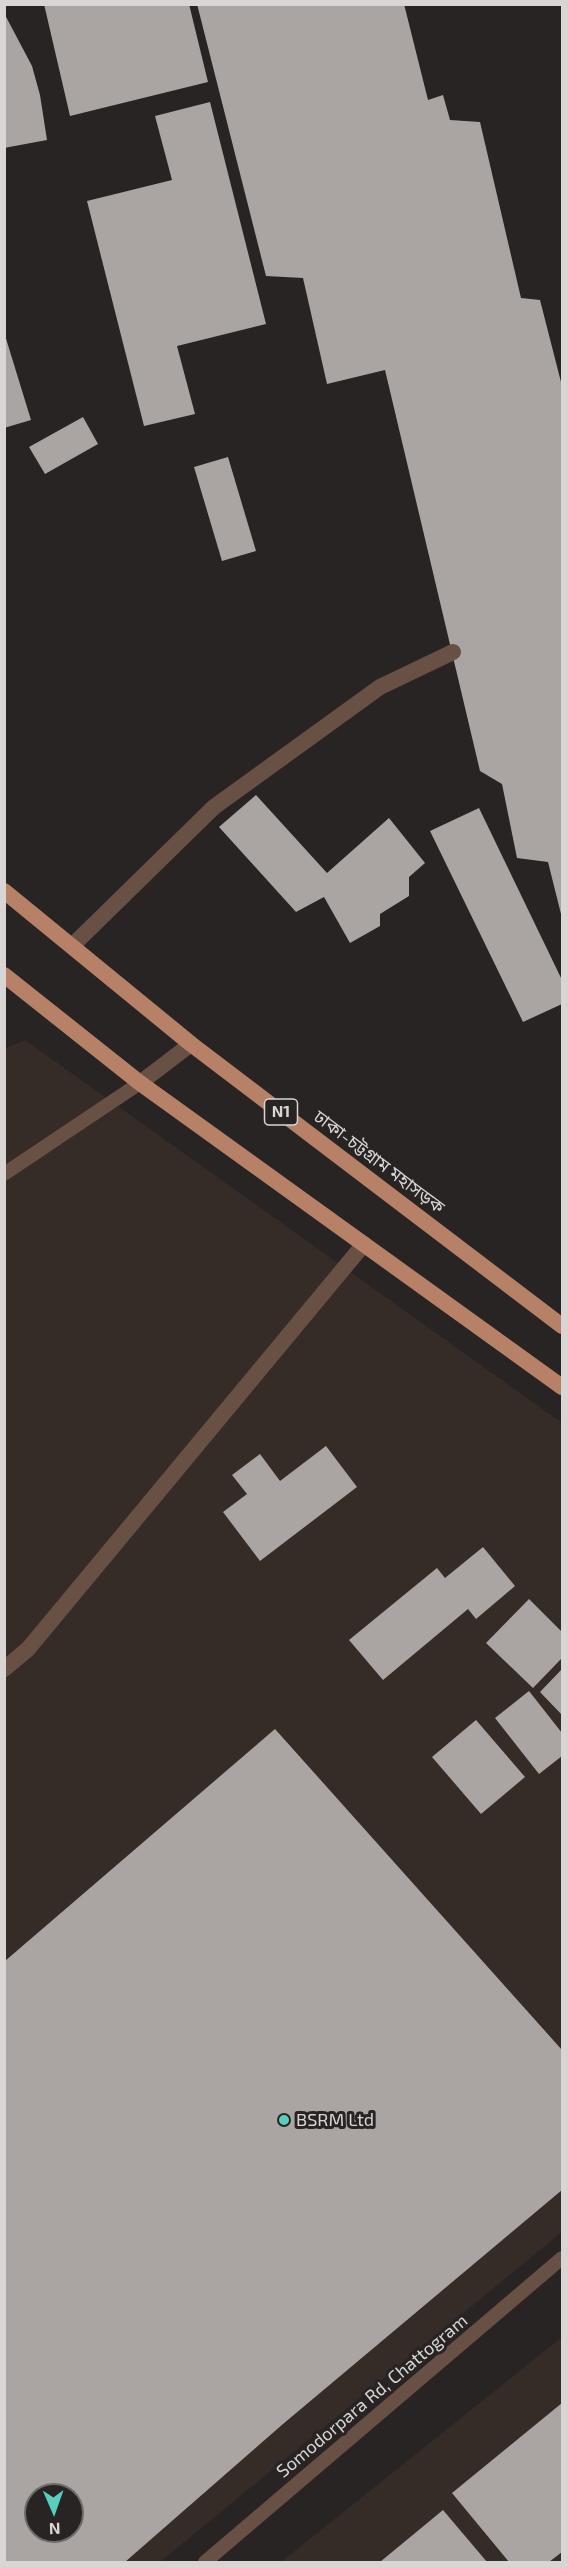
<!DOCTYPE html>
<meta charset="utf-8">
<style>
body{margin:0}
#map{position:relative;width:567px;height:2567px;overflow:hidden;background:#282423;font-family:"Exo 2",sans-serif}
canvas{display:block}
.frame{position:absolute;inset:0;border:6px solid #d8d5d4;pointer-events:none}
.north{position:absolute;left:24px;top:2483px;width:60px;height:60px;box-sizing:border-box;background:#282423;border:2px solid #6e6b6a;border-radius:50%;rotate:178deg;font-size:16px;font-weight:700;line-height:24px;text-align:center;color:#d8d5d4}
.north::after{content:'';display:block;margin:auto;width:21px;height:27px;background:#59cebe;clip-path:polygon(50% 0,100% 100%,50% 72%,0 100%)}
</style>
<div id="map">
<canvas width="567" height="2567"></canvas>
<div class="frame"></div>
<div class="north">N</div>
</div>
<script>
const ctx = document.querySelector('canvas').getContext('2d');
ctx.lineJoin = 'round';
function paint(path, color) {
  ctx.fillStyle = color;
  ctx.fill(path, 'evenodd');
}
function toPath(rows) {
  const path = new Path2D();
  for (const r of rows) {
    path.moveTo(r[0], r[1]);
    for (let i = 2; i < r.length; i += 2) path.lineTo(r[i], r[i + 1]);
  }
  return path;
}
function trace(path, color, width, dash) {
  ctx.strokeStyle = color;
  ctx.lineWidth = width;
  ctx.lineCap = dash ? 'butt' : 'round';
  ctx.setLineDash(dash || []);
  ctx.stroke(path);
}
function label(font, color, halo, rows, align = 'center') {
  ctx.font = font + ' "Exo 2","Noto Sans Bengali",sans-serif';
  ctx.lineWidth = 6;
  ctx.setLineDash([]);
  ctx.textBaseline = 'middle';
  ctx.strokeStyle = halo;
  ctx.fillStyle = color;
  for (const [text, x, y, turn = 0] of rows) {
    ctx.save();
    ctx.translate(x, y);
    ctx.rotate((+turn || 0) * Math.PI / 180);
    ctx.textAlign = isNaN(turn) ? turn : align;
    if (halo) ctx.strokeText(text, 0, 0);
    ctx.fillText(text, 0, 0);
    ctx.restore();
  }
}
const built = toPath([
 [25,1040,562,1423,562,2232,160,2562,5,2562,4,1049],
 [36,2495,72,2495,72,2531,36,2531],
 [562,2337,562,2562,281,2562]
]);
const building = toPath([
 [44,4,189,4,208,82,70,116],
 [197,4,404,4,428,100,443,95,450,120,480,122,521,298,540,300,562,386,562,918,548,862,517,858,502,784,480,771,385,370,327,384,303,278,266,276],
 [4,13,32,66,40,95,47,140,4,148],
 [210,102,266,324,177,346,195,414,144,426,87,201,172,180,155,116],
 [4,332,31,420,4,428],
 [83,417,98,444,45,474,29,447],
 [228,457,256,551,222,561,194,467],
 [256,795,327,873,389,818,425,863,409,877,409,896,380,914,380,926,350,943,324,897,296,912,219,827],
 [479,808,562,980,562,1004,523,1022,430,831],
 [326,1446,357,1487,260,1561,223,1512,247,1494,232,1475,260,1454,280,1481],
 [483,1547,515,1586,476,1619,468,1609,383,1680,349,1640,437,1568,445,1578],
 [529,1599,562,1632,562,1658,533,1688,486,1643],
 [562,1669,562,1715,540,1692],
 [529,1691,562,1733,562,1756,539,1774,495,1718],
 [476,1720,525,1777,481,1814,432,1757],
 [275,1729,562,2050,562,2190,283,2424,125,2562,5,2562,5,1961],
 [36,2495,72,2495,72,2531,36,2531],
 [562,2403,562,2552,549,2562,509,2562,452,2493],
 [443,2510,487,2562,380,2562]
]);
const service = toPath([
 [4,1174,140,1083],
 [205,2562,562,2258]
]);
const minor = toPath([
 [72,946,214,807,380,687,453,652],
 [140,1083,191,1044],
 [4,1669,28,1649,364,1244]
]);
const trunk = toPath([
 [4,891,191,1044,562,1326],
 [4,975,140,1083,562,1387]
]);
const markers = [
 [284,2120,6,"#59cebe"]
];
const shields = [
 [281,1112,33]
];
const shieldNames = [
 ["N1",281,1112]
];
const streetNames = [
 ["ঢাকা-চট্টগ্রাম মহাসড়ক",379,1162,37],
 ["Somodorpara Rd, Chattogram",372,2396,-40]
];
const poiNames = [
 ["BSRM Ltd",296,2120]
];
paint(built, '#352b27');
paint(building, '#aaa5a3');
trace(service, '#685045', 14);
trace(minor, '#685045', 16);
trace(trunk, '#b78168', 16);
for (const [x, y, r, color] of markers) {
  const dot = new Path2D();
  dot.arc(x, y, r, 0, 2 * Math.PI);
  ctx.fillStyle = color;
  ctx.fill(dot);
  trace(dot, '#282423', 2);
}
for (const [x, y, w] of shields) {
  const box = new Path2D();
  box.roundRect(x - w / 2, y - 13, w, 26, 4.5);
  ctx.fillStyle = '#282423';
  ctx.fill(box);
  trace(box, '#d8d5d4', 1.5);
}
label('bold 16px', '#d8d5d4', null, shieldNames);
label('18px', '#d8d5d4', '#282423', streetNames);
label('18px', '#d8d5d4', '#282423', poiNames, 'left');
</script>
